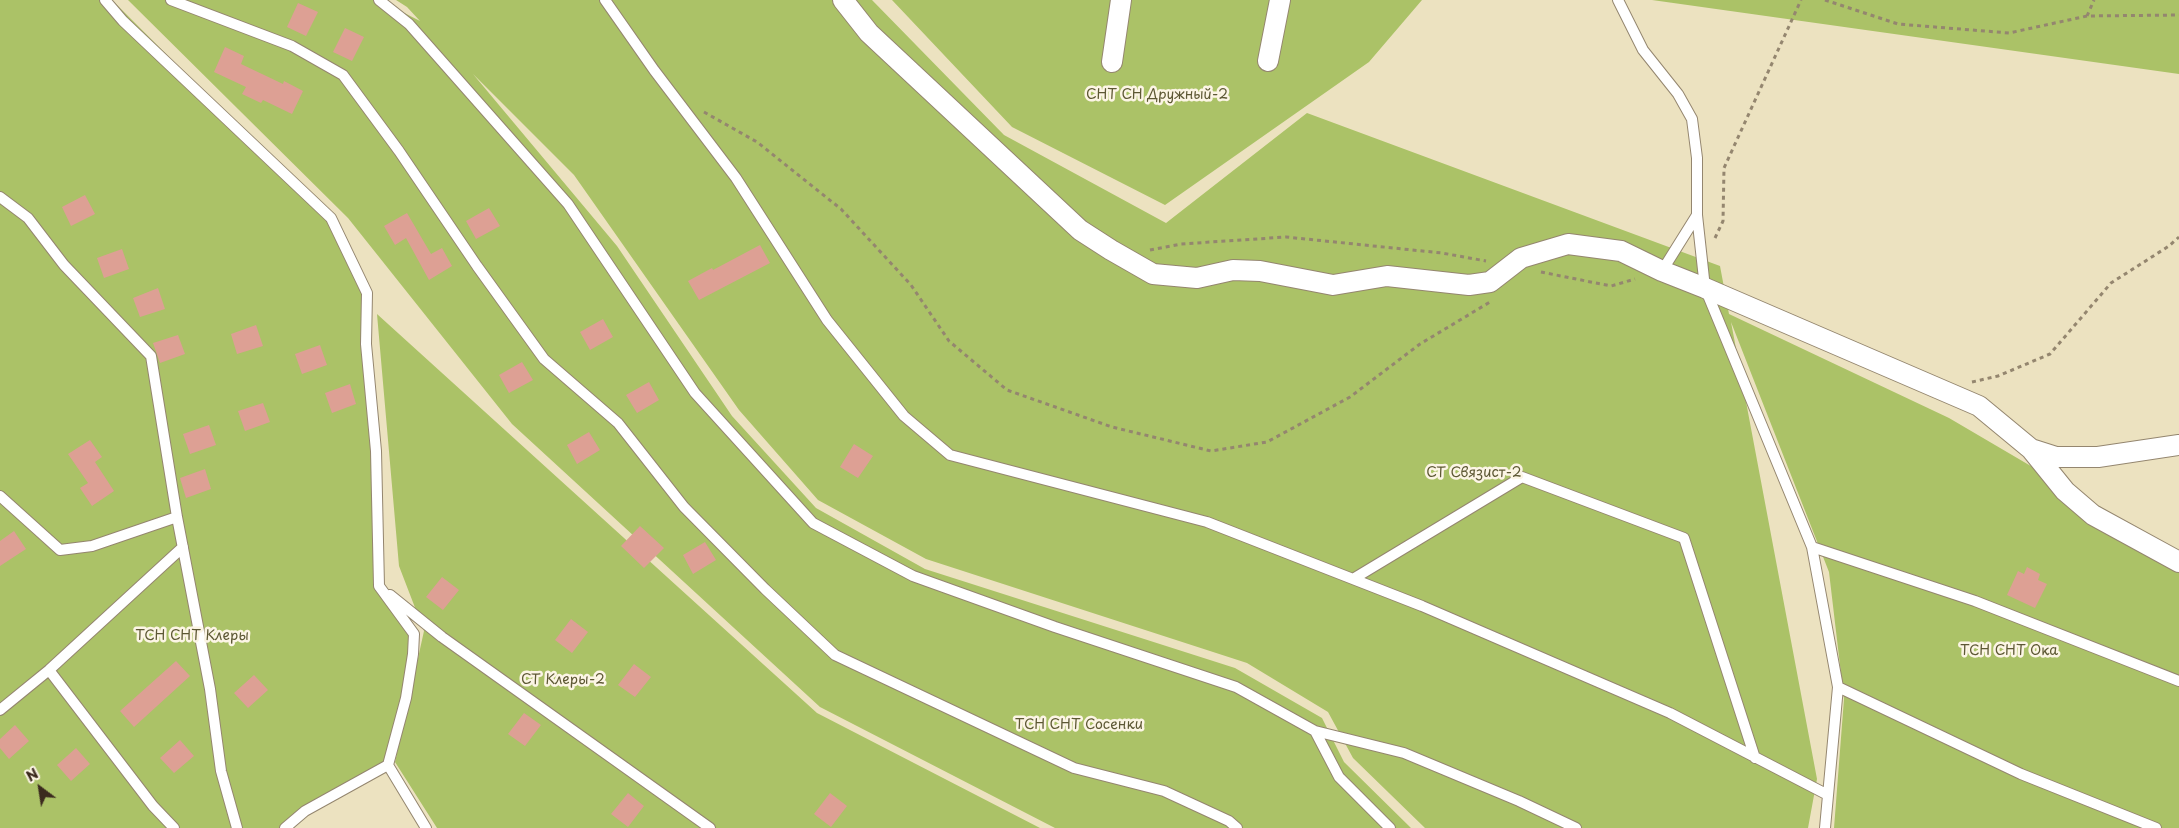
<!DOCTYPE html>
<meta charset="utf-8">
<style>
body{margin:0}
#map{position:relative;width:2179px;height:828px;overflow:hidden;background:#ece2c0;font-family:"Playpen Sans",sans-serif}
canvas{display:block}
.north{position:absolute;left:15px;top:763px;width:50px;height:50px;-webkit-text-stroke:4px #fcf5e5;paint-order:stroke;rotate:329deg;font-size:14px;font-weight:700;line-height:20px;text-align:center;color:#3b2a1e}
.north::after{content:'';display:block;margin:auto;width:18px;height:22px;background:#3b2a1e;clip-path:polygon(50% 0,100% 100%,50% 72%,0 100%)}
</style>
<div id="map">
<canvas width="2179" height="828"></canvas>
<div class="north">N</div>
</div>
<script>
const ctx = document.querySelector('canvas').getContext('2d');
ctx.lineJoin = 'round';
function paint(path, color) {
  ctx.fillStyle = color;
  ctx.fill(path, 'evenodd');
}
function toPath(rows) {
  const path = new Path2D();
  for (const r of rows) {
    path.moveTo(r[0], r[1]);
    for (let i = 2; i < r.length; i += 2) path.lineTo(r[i], r[i + 1]);
  }
  return path;
}
function trace(path, color, width, dash) {
  ctx.strokeStyle = color;
  ctx.lineWidth = width;
  ctx.lineCap = dash ? 'butt' : 'round';
  ctx.setLineDash(dash || []);
  ctx.stroke(path);
}
function label(font, color, halo, rows, align = 'center') {
  ctx.font = font + ' "Playpen Sans",sans-serif';
  ctx.lineWidth = 5;
  ctx.setLineDash([]);
  ctx.textBaseline = 'middle';
  ctx.strokeStyle = halo;
  ctx.fillStyle = color;
  for (const [text, x, y, turn = 0] of rows) {
    ctx.save();
    ctx.translate(x, y);
    ctx.rotate((+turn || 0) * Math.PI / 180);
    ctx.textAlign = isNaN(turn) ? turn : align;
    if (halo) ctx.strokeText(text, 0, 0);
    ctx.fillText(text, 0, 0);
    ctx.restore();
  }
}
const green = toPath([
 [0,0,112,0,325,213,367,293,379,586,414,634,388,765,285,828,0,828],
 [128,0,379,0,420,21,407,7,396,0,872,0,1004,135,1166,223,1307,113,1720,266,1729,314,1949,418,2179,553,2179,828,1834,828,1844,699,1829,572,1731,322,1817,779,1808,828,1425,828,1353,758,1328,712,1247,663,926,559,818,500,739,410,574,175,473,74,617,246,732,416,816,508,925,569,1235,668,1322,718,1344,762,1411,828,1055,828,820,707,512,424,348,218],
 [892,0,1422,0,1369,62,1165,205,1012,127],
 [1652,0,2179,0,2179,74],
 [377,314,817,713,1040,828,437,828,395,762,424,631,399,566]
]);
const building = toPath([
 [298,3,318,12,306,36,287,27],
 [345,28,364,37,352,61,333,52],
 [225,47,244,56,241,64,283,84,284,81,303,91,292,114,263,100,261,103,242,94,246,87,214,72],
 [85,195,95,214,71,226,62,207],
 [489,208,500,226,476,239,466,221],
 [407,213,431,254,442,248,452,266,429,280,406,238,395,245,384,226],
 [760,245,770,263,699,300,688,281,712,268,713,270],
 [122,249,129,269,104,278,97,258],
 [158,288,165,309,140,317,133,298],
 [603,319,613,337,590,350,580,332],
 [256,325,263,346,237,354,231,334],
 [178,335,185,354,160,363,153,343],
 [320,345,327,365,302,374,295,354],
 [522,362,533,380,509,393,499,375],
 [649,382,659,400,637,413,626,395],
 [350,384,356,404,332,413,325,393],
 [263,403,270,422,245,431,238,411],
 [209,425,216,445,190,454,183,434],
 [589,432,600,450,577,464,567,445],
 [90,440,102,457,95,462,114,491,92,506,80,488,88,483,68,454],
 [854,444,873,456,858,478,840,467],
 [205,469,211,489,186,498,180,478],
 [640,526,664,548,644,568,621,546],
 [14,531,26,549,0,566,0,541],
 [705,542,716,560,693,574,683,555],
 [2027,567,2040,574,2038,580,2047,584,2035,608,2007,595,2018,571,2024,574],
 [442,577,459,590,443,610,426,597],
 [571,619,588,632,572,653,555,640],
 [176,661,190,676,134,727,120,711],
 [634,664,651,677,635,697,618,685],
 [254,675,268,690,248,708,234,693],
 [524,713,541,725,525,746,508,734],
 [15,725,29,741,9,759,0,748,0,739],
 [180,740,194,756,174,773,160,758],
 [76,748,90,764,71,781,57,765],
 [628,793,644,806,628,827,611,814],
 [830,793,847,806,831,827,814,814]
]);
const path = toPath([
 [1825,0,1898,24,2009,33,2087,16,2179,15],
 [2087,16,2094,0],
 [704,112,757,142,841,209,911,285,949,341,1007,390,1112,427,1211,451,1267,442,1350,397,1420,344,1490,302],
 [1715,238,1723,221,1724,168,1801,0],
 [1150,250,1181,244,1286,237,1442,253,1486,261],
 [1541,272,1611,286,1635,279],
 [1972,382,1998,376,2050,354,2111,283,2169,246,2179,237]
]);
const service = toPath([
 [105,0,123,21,331,218,367,293,366,344,376,451,379,586,414,634,413,654,406,698,388,765,305,811,285,828],
 [171,0,292,46,343,75,399,151,477,266,544,359,618,423,684,507,765,589,835,655,1074,768,1164,791,1229,821,1237,828],
 [379,0,409,24,568,204,695,393,813,523,913,576,1055,627,1236,687,1315,731,1404,753,1519,801,1576,828],
 [605,0,654,70,736,178,827,320,904,416,950,455,1207,522,1422,606,1670,713,1828,795],
 [1618,0,1643,50,1678,94,1692,119,1697,158,1697,215,1705,288,1812,547,1838,687,1825,828],
 [0,197,28,218,64,265,151,356,177,517,210,689,221,771,237,828],
 [1662,271,1697,215],
 [0,496,60,550,92,546,177,517],
 [1812,547,1975,601,2179,681],
 [1353,579,1522,477,1684,538,1755,758],
 [390,595,442,637,710,828],
 [49,670,153,806,174,828],
 [1838,687,2021,774,2156,828],
 [0,710,49,670,183,547],
 [1315,731,1339,777,1390,828],
 [388,765,426,828]
]);
const minor = toPath([
 [843,0,869,33,1080,230,1111,250,1153,274,1197,278,1233,270,1260,271,1333,285,1387,276,1469,285,1490,282,1521,258,1568,244,1621,251,1662,271,1705,288,1979,406,2031,449,2065,491,2093,515,2179,562],
 [1268,61,1280,0],
 [1112,62,1121,0],
 [2031,449,2056,457,2098,457,2179,445]
]);
const parkNames = [
 ["СНТ СН Дружный-2",1157,95],
 ["СТ Связист-2",1474,473],
 ["ТСН СНТ Клеры",192,636],
 ["ТСН СНТ Ока",2009,651],
 ["СТ Клеры-2",563,680],
 ["ТСН СНТ Сосенки",1079,725]
];
paint(green, '#abc267');
paint(building, '#dda094');
trace(service, '#94866f', 12);
trace(minor, '#94866f', 22);
trace(path, '#94866f', 3, [4, 4]);
trace(service, '#fff', 10);
trace(minor, '#fff', 20);
label('14px', '#5d5834', '#fcf5e5', parkNames);
</script>
